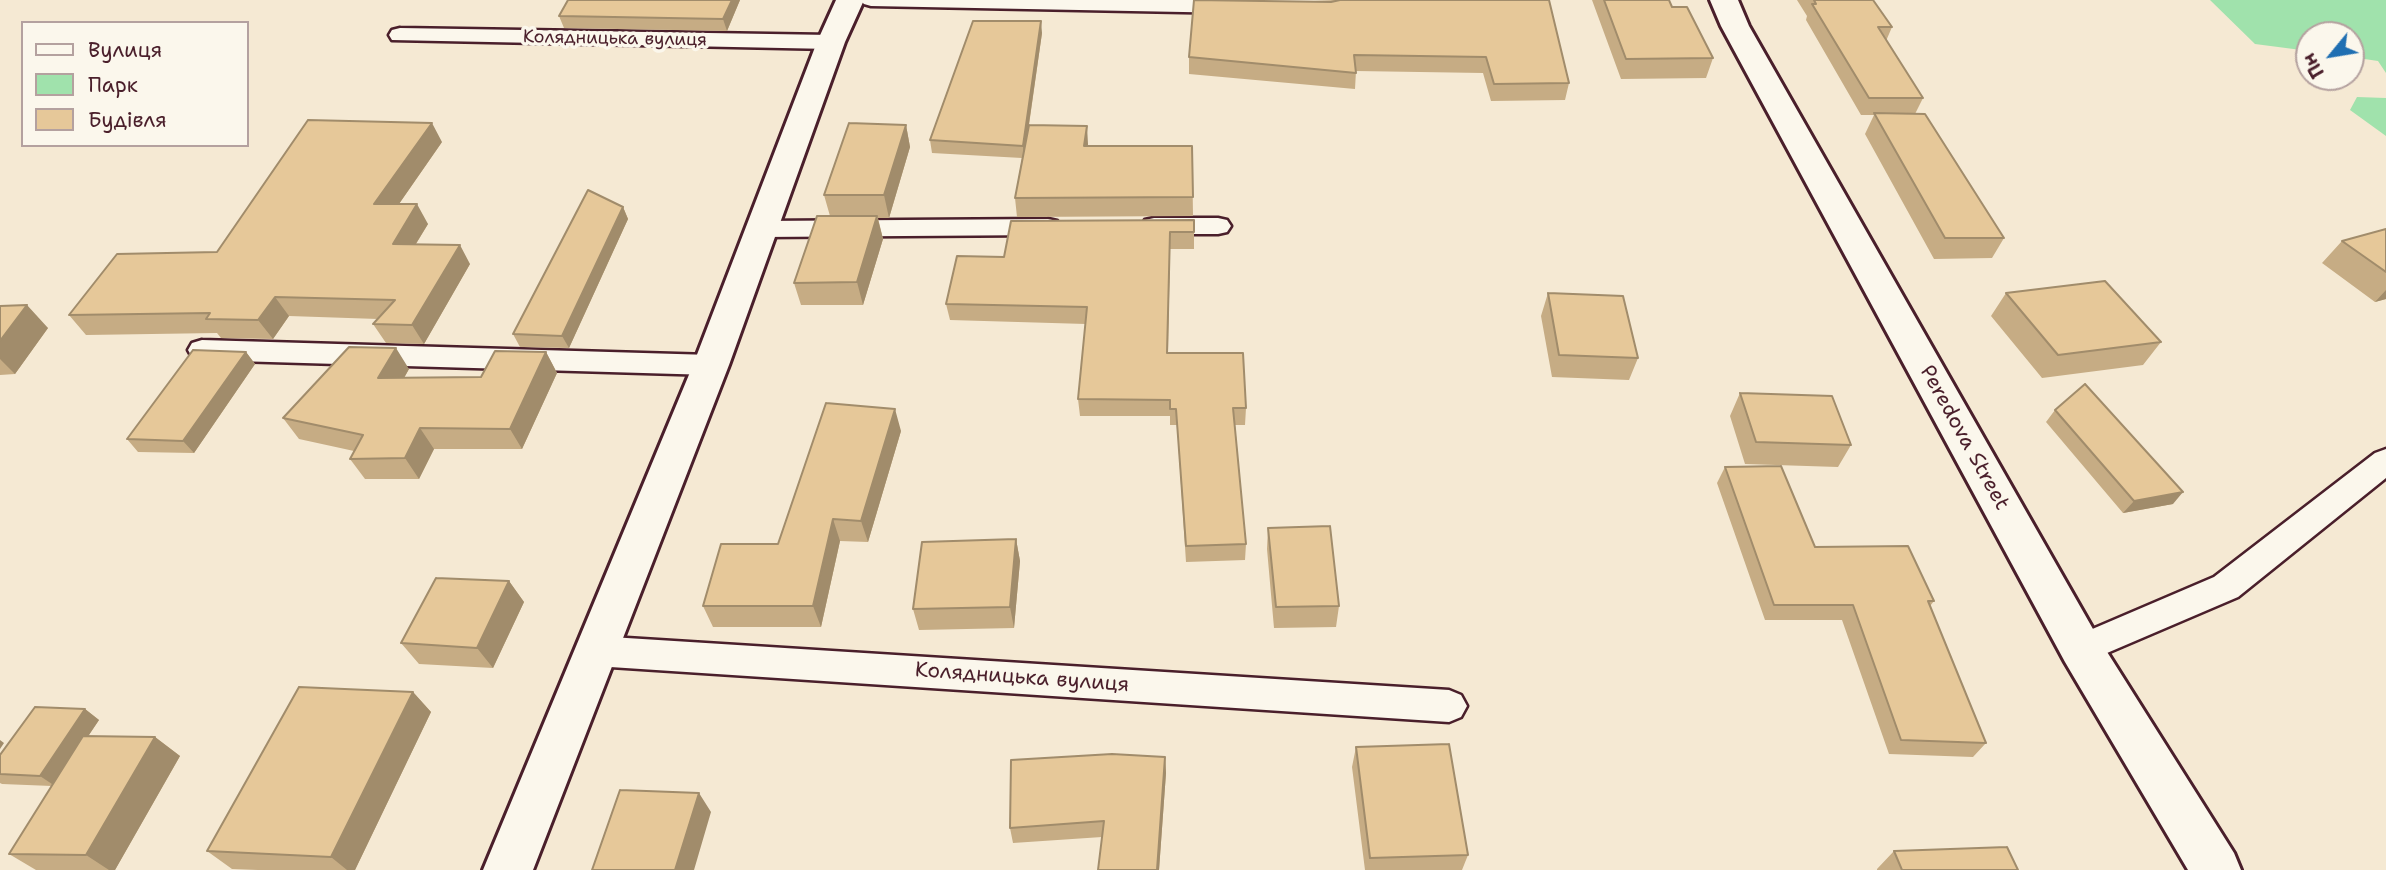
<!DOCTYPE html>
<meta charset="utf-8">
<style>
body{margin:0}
#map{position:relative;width:2386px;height:870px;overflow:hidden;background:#f5e9d3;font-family:"Shantell Sans",sans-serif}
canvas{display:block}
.legend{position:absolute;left:21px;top:21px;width:228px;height:126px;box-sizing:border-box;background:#fbf7ec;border:2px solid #b4a19f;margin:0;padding:9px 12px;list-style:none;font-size:21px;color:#4a1f2b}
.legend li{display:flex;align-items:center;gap:14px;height:35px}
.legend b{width:35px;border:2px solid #b4a19f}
.north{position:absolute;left:2295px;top:21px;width:70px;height:70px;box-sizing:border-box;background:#fbf7ec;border:2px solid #b4a19f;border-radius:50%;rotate:240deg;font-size:19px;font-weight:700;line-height:28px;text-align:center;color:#4a1f2b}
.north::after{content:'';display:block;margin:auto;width:24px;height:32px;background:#1f6fb2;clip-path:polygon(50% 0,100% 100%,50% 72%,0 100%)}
</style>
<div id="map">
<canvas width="2386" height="870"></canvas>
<ul class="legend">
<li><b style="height:9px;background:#fbf7ec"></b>Вулиця</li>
<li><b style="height:19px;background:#a0e2ac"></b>Парк</li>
<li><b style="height:19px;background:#e6c899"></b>Будівля</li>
</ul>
<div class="north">Пн</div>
</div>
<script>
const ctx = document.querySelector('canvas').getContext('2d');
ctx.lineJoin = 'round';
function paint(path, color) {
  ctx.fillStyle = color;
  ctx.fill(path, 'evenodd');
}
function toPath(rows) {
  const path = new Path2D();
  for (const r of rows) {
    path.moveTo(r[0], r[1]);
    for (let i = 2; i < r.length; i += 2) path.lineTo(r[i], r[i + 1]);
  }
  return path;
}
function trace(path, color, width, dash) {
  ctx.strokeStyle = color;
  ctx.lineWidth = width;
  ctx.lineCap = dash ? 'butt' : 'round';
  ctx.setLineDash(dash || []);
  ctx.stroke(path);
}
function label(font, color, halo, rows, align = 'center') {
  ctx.font = font + ' "Shantell Sans",sans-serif';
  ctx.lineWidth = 7;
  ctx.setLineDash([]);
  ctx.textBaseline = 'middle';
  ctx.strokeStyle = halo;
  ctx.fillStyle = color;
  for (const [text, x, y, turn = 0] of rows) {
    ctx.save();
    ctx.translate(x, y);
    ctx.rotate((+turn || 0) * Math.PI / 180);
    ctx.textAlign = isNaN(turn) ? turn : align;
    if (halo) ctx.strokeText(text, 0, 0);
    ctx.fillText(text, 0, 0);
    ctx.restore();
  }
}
const green = toPath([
 [2210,0,2386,0,2386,73,2378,61,2351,57,2351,35,2309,35,2309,51,2255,44],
 [2357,97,2386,98,2386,136,2350,110]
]);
const service = toPath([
 [860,0,1203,0,1235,1,1243,2,1246,7,1243,12,1235,13,871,6,864,4,860,0],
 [400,28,831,35,839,37,842,42,839,47,831,49,392,40,389,35,392,30,400,28],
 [1154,218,1218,218,1227,220,1231,226,1227,232,1218,234,1154,234,1145,232,1141,226,1145,220,1154,218],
 [1048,219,1057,221,1061,227,1057,233,1048,235,761,237,752,235,748,229,752,223,761,221,1048,219],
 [202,340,711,355,721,358,725,365,721,372,711,375,202,360,192,357,188,350,192,343,202,340],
 [2386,449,2386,478,2238,597,2093,659,2081,664,2069,659,2064,649,2069,639,2214,577,2375,453,2386,449],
 [595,636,1449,690,1461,695,1467,706,1461,717,1449,722,595,666,583,661,578,651,583,641,595,636]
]);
const minor = toPath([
 [836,0,864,0,845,42,729,365,533,870,483,870,693,365,817,42,836,0]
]);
const tertiary = toPath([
 [1710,0,1738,0,1749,26,2097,636,2234,853,2241,870,2188,870,2065,662,1721,26,1710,0]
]);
const wall = toPath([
 [568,0,740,0,727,31,564,28,559,16],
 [1314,0,1549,0,1569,83,1565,100,1491,101,1483,73,1356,71,1355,89,1189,74,1189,57,1334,1],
 [1592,0,1669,0,1672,7,1713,58,1706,78,1621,79],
 [1797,0,1873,0,1892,27,1886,41,1923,98,1915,114,2004,238,1992,258,1934,259,1865,134,1874,115,1861,115,1806,20,1807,16],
 [1042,33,1029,125,1088,144,1088,146,1192,146,1193,216,1017,217,1015,198,1022,158,932,153,930,140],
 [906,125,910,147,889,218,878,218,883,239,863,305,801,305,794,283,830,216,824,195],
 [442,142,399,204,428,224,416,244,470,264,424,344,386,343,373,324,378,319,289,316,273,339,221,338,217,333,86,335,69,315,217,252],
 [623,207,628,219,569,348,520,347,513,334],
 [1194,220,1194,249,1170,249,1168,353,1246,408,1245,425,1235,425,1246,544,1245,560,1186,562,1177,425,1170,425,1170,416,1080,416,1078,399,1086,324,950,320,946,304,1004,257],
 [2386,229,2386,299,2375,302,2322,263,2342,241],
 [1548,293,1638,358,1629,380,1552,377,1541,316],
 [2006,293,2161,342,2143,365,2042,378,1991,316],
 [0,306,48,328,15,374,0,375],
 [246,352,255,364,194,453,138,452,127,439],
 [546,352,557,373,522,449,434,449,419,479,365,479,350,459,354,451,299,439,283,418,409,369,404,378,481,377],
 [1740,393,1851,445,1838,467,1745,464,1730,416],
 [2055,410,2173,504,2123,513,2046,422],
 [901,431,868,542,840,541,821,627,713,627,703,606,778,544],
 [1725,467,1815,547,1934,601,1930,606,1986,743,1973,757,1889,754,1842,620,1765,620,1717,483],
 [1268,528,1339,606,1336,627,1274,628,1267,549],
 [1016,539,1020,561,1014,628,919,630,913,609],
 [509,581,524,602,493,668,419,664,401,643],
 [413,692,431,712,355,870,258,870,232,869,207,851],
 [85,709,99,720,88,736,155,737,180,756,115,870,36,870,9,854,52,786,2,784,0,783,0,755],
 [1356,747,1468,855,1462,870,1365,870,1352,767],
 [1165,757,1166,773,1159,870,1098,870,1102,837,1013,843,1010,828],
 [1894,851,2018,870,1877,870,1877,869]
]);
const shadedWall = toPath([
 [732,0,740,0,727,31,723,19],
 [1041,21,1042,33,1024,158,1023,146],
 [432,123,442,142,385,224,374,204],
 [906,125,910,147,889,218,884,195],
 [1087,126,1088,144,1085,164,1084,146],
 [417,204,428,224,404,263,393,244],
 [623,207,628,219,569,348,562,336],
 [877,216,883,239,863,305,857,282],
 [1170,232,1170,249,1167,369,1167,353],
 [460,245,470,264,424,344,412,325],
 [2386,290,2386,299,2375,302],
 [275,297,289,316,273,339,258,320],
 [27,305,48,328,15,374,0,359,0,341],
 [396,348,409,369,392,399,378,378],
 [246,352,255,364,194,453,183,441],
 [546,352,557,373,522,449,510,429],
 [895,409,901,431,868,542,861,521],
 [420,428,434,449,419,479,405,458],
 [2183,492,2173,504,2123,513,2134,501],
 [833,519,840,541,821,627,813,606],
 [1016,539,1020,561,1014,628,1010,607],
 [509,581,524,602,493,668,477,648],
 [413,692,431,712,355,870,347,870,331,857],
 [85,709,99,720,55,786,40,776],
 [155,737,180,756,115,870,109,870,86,855],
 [0,740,4,743,0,749],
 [1165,757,1166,773,1159,870,1157,870],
 [699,793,711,812,694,870,675,870]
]);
const building = toPath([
 [568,0,732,0,723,19,559,16,568,0],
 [1194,0,1331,2,1340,0,1549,0,1569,83,1494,84,1486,57,1354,55,1356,73,1189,57,1194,0],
 [1604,0,1669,0,1672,7,1687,7,1713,58,1626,59,1604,0],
 [1814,0,1873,0,1892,27,1878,27,1923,98,1869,98,1812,4,1816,4,1814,0],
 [973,21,1041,21,1023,146,930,140,973,21],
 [1874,113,1925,114,2004,238,1945,238,1874,113],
 [308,120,432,123,374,204,417,204,393,244,460,245,412,325,373,324,395,300,275,297,258,320,206,319,210,313,69,315,117,254,217,252,308,120],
 [849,123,906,125,884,195,824,195,849,123],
 [1029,125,1087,126,1084,146,1192,146,1193,197,1015,198,1029,125],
 [588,190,623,207,562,336,513,334,588,190],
 [817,216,877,216,857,282,794,283,817,216],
 [1194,220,1194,232,1170,232,1167,353,1243,353,1246,408,1233,408,1246,544,1186,546,1176,409,1170,409,1170,400,1078,399,1087,307,946,304,957,256,1004,257,1011,221,1194,220],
 [2386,229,2386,272,2342,241,2386,229],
 [2105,281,2161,342,2058,355,2006,293,2105,281],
 [1548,293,1623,296,1638,358,1559,355,1548,293],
 [27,305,0,341,0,306,27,305],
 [349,347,396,348,378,378,481,377,495,351,546,352,510,429,420,428,405,458,350,459,363,435,283,418,349,347],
 [193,350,246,352,183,441,127,439,193,350],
 [2085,384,2183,492,2134,501,2055,410,2085,384],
 [1740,393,1832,396,1851,445,1756,442,1740,393],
 [826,403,895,409,861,521,833,519,813,606,703,606,721,544,778,544,826,403],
 [1781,466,1815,547,1908,546,1934,601,1928,601,1986,743,1901,740,1853,605,1774,605,1725,467,1781,466],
 [1330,526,1339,606,1276,607,1268,528,1330,526],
 [1016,539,1010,607,913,609,922,542,1016,539],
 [436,578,509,581,477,648,401,643,436,578],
 [299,687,413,692,331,857,207,851,299,687],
 [35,707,85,709,40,776,0,774,0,755,35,707],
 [83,736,155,737,86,855,9,854,83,736],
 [1449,744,1468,855,1370,858,1356,747,1449,744],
 [1112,754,1165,757,1157,870,1098,870,1104,821,1010,828,1011,760,1112,754],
 [620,790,699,793,675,870,592,870,620,790],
 [2007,847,2018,870,1902,870,1894,851,2007,847]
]);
const farStreetnames = [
 ["Колядницька вулиця",615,39,1]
];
const streetNames = [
 ["Peredova Street",1964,438,61],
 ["Колядницька вулиця",1022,678,4]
];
paint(green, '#a0e2ac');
trace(service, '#4a1f2b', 5);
trace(minor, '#4a1f2b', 6);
trace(tertiary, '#4a1f2b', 6);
paint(service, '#fbf7ec');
paint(minor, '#fbf7ec');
paint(tertiary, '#fbf7ec');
paint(wall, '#c6ac84');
paint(shadedWall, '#a18c6b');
paint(building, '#e6c899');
trace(building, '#a18c6b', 2);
label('18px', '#4a1f2b', '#fbf7ec', farStreetnames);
label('21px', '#4a1f2b', '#fbf7ec', streetNames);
</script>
